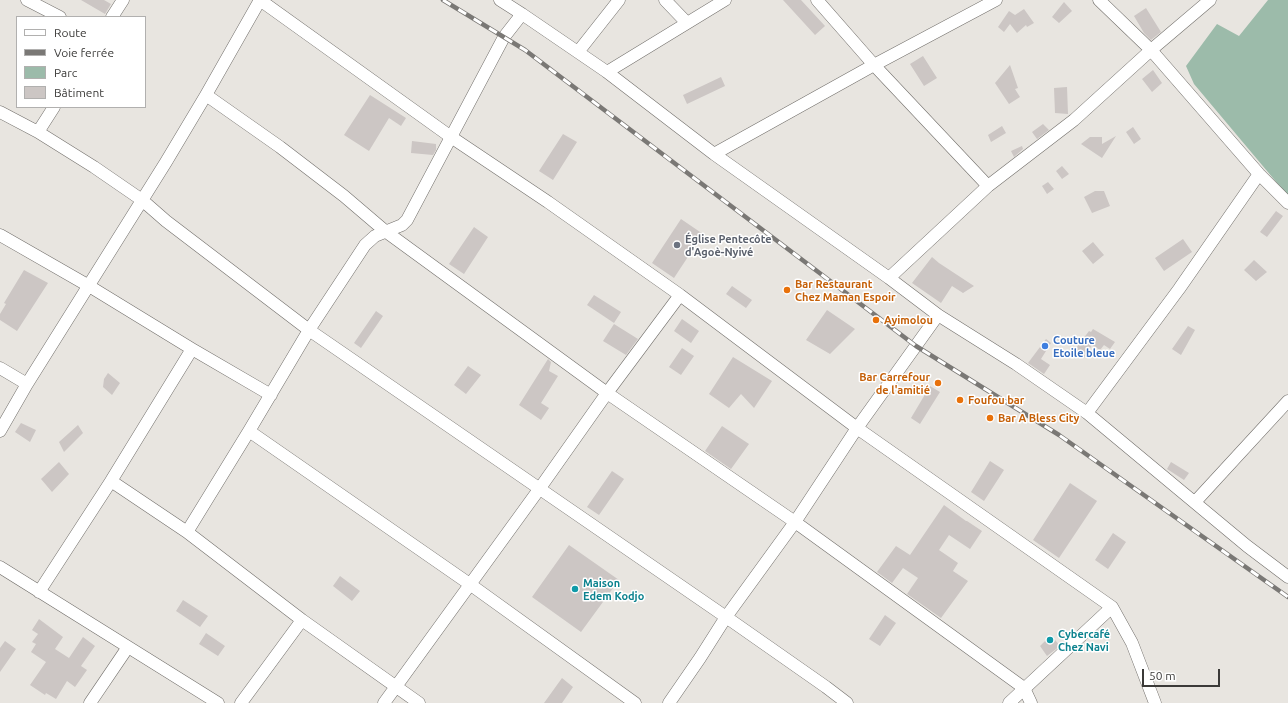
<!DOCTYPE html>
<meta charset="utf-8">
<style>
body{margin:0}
#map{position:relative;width:1288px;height:703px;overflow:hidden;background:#e8e5e0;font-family:Ubuntu,sans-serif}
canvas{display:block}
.legend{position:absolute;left:16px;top:16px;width:130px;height:92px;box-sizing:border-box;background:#fff;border:1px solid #b1b0af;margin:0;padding:5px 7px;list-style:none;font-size:12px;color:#3b3a38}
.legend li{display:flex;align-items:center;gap:8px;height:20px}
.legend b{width:20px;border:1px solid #b1b0af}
.scale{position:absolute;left:1142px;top:669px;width:78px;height:18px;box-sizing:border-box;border:2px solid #3b3a38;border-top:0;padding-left:5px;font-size:12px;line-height:14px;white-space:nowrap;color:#3b3a38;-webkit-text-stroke:3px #fff;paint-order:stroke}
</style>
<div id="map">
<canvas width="1288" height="703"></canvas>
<ul class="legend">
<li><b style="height:5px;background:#fff"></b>Route</li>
<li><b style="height:5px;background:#7a7875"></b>Voie ferrée</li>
<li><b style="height:11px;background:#9cbbaa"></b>Parc</li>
<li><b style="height:11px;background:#ccc6c4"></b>Bâtiment</li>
</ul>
<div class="scale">50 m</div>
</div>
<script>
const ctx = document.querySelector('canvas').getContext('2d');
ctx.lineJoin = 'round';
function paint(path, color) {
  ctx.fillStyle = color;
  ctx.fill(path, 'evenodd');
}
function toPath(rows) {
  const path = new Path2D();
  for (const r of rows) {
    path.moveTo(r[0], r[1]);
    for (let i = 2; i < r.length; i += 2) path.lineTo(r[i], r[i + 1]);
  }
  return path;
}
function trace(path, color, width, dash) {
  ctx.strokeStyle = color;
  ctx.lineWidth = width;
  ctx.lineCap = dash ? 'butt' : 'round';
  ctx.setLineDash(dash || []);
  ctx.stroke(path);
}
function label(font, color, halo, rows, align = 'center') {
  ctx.font = font + ' Ubuntu,sans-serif';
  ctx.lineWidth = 3;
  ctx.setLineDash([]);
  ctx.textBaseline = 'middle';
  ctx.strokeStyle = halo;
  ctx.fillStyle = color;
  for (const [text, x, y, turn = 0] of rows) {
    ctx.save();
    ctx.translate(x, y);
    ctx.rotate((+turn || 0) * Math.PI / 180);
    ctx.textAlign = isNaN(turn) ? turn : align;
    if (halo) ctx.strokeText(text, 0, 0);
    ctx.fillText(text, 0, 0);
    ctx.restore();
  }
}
const green = toPath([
 [1268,0,1288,0,1288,196,1194,84,1186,66,1217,24,1239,36]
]);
const building = toPath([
 [81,0,104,0,111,4,105,14],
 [783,0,801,0,825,26,815,35],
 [1064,2,1072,11,1059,23,1052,17],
 [1146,8,1161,32,1151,40,1144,33,1134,16],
 [1024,9,1034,23,1027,27,1026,25,1017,33,1010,24,1004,32,998,27,1009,11,1015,15],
 [923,56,937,78,924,86,910,64],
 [1010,65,1018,88,1015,89,1020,97,1009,104,995,83],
 [1153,70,1162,83,1152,92,1142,79],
 [721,77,725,86,687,104,683,95],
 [1067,87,1068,114,1055,113,1054,88],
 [370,95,406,118,401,126,389,118,369,151,344,135],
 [1043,124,1049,130,1037,139,1032,132],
 [1002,126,1006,133,991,142,988,135],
 [1133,127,1141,139,1134,144,1126,132],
 [563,134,577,142,553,180,539,171],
 [1116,136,1102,158,1081,144,1090,137,1102,137,1102,144],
 [412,141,436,144,436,150,433,155,411,153],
 [1022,146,1023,149,1014,157,1011,151],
 [1062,166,1069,174,1062,179,1056,171],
 [1048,182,1054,189,1047,194,1042,186],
 [1095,191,1104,191,1110,206,1092,213,1084,197],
 [1276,211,1283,216,1267,237,1260,232],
 [681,219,703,234,674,278,652,263],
 [474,227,488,237,464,274,449,264],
 [1183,239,1192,252,1164,271,1155,258],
 [1093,242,1104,255,1093,264,1082,251],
 [932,257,939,263,974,286,963,293,952,286,941,303,912,283],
 [1254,260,1267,272,1256,281,1244,270],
 [24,270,48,283,17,331,0,320,0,314,6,304,4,303],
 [732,286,752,300,746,308,726,294],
 [594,295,621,312,614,323,587,305],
 [827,310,855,329,830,354,806,340],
 [376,311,383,316,361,348,354,343],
 [682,319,699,331,691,343,674,331],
 [614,324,638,339,626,355,603,341],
 [1188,326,1195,330,1181,355,1172,349],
 [1093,329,1115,342,1110,349,1104,345,1100,350,1092,345,1084,358,1074,351,1089,331,1091,332],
 [1046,339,1051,343,1041,359,1050,365,1044,374,1028,363],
 [682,348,694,356,681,375,669,367],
 [733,357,772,381,754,408,741,394,729,408,709,394],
 [548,359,551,362,549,371,558,376,541,403,549,408,541,420,519,405],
 [468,366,481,375,466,394,454,385],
 [108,373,120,383,112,395,103,387,104,379],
 [930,386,940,392,920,424,911,418],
 [21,423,36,430,30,442,15,432],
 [78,425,83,433,64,452,59,442],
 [722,426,749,444,731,469,705,451],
 [990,461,1004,470,984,501,971,492],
 [59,462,69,474,52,492,41,479],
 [1171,462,1189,473,1184,480,1167,469],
 [612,471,624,479,599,515,587,507],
 [1070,483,1097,501,1059,558,1033,540],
 [944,505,966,521,967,521,982,531,970,549,949,535,939,550,958,563,953,571,968,581,941,618,907,594,918,578,903,568,892,583,877,572,896,546,910,555],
 [1113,533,1126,542,1108,569,1095,560],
 [569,545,619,580,581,632,532,597],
 [340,576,360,591,352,601,333,586],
 [183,600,208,616,200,627,176,611],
 [885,615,896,623,880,646,869,639],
 [39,619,63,637,55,649,69,658,83,637,95,646,81,666,87,670,75,687,67,681,56,699,46,693,45,695,30,685,46,662,31,652,36,644,32,642,38,634,32,630],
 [206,633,225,646,218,656,199,644],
 [1051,635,1060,646,1047,656,1040,646],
 [5,641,16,649,0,672,0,648],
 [562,678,573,687,562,703,544,703]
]);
const minor = toPath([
 [27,0,60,17],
 [260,0,451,137,548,202,680,295,857,428,1112,607,1132,643,1155,703],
 [500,0,522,14,607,72,714,154,889,278,938,315,1016,364,1087,413,1247,546,1288,577],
 [665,0,687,23],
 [817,0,874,65,988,186],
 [1099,0,1151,50,1259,174,1288,203],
 [112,17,123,0],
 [578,52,619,0],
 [607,72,725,0],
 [206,95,280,147,344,196,385,231,607,393,795,522,1024,688,1031,703],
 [0,112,38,132,94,167,142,200,166,221,309,330,726,617,826,687,847,703],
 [38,132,54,107],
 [714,154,874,65,996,0],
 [0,235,89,286,192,349,271,395],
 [889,278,988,186,1074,120,1151,50,1210,0],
 [0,368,27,384],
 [1087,413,1179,289,1259,174],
 [0,431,27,384,166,162,206,95,260,0],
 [249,431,471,585,635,703],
 [111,481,187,532,302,620,419,703],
 [1195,502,1288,401],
 [187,532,249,431,309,330,365,245,375,236,402,225,407,220,504,37,522,14],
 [0,567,218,703],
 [39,592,111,481,192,349],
 [90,703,128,647],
 [241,703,302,620],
 [384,703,540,488,607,393,680,295],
 [669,703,700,658,726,617,795,522,857,428,938,315],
 [1009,703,1112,607]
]);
const rail = toPath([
 [443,0,525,50,916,346,1059,435,1288,597]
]);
const markers = [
 [677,245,4,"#6b7280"],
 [787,290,4,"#e8710a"],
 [876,320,4,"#e8710a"],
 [1045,346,4,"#3f7fe0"],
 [938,383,4,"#e8710a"],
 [960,400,4,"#e8710a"],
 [990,418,4,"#e8710a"],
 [575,589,4,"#0f9aa8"],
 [1050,640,4,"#0f9aa8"]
];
const worshipNames = [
 ["Église Pentecôte",685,239],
 ["d'Agoè-Nyivé",685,252]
];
const foodNames = [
 ["Bar Restaurant",795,284],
 ["Chez Maman Espoir",795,297],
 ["Ayimolou",884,320],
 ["Bar Carrefour",930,377,"right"],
 ["de l'amitié",930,390,"right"],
 ["Foufou bar",968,400],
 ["Bar A Bless City",998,418]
];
const shopNames = [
 ["Couture",1053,340],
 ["Etoile bleue",1053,353]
];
const cultureNames = [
 ["Maison",583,583],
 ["Edem Kodjo",583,596],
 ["Cybercafé",1058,634],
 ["Chez Navi",1058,647]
];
paint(green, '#9cbbaa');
paint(building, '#ccc6c4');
trace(minor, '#716e6a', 13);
trace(minor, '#fff', 12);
trace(rail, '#7a7875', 4.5);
trace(rail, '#fff', 3, [9]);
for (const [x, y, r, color] of markers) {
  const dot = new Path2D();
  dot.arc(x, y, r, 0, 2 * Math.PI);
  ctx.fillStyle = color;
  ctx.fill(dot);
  trace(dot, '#fff', 1.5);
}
label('bold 11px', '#5b616d', '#fff', worshipNames, 'left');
label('bold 11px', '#c56008', '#fff', foodNames, 'left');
label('bold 11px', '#366cbe', '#fff', shopNames, 'left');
label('bold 11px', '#0d838f', '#fff', cultureNames, 'left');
</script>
